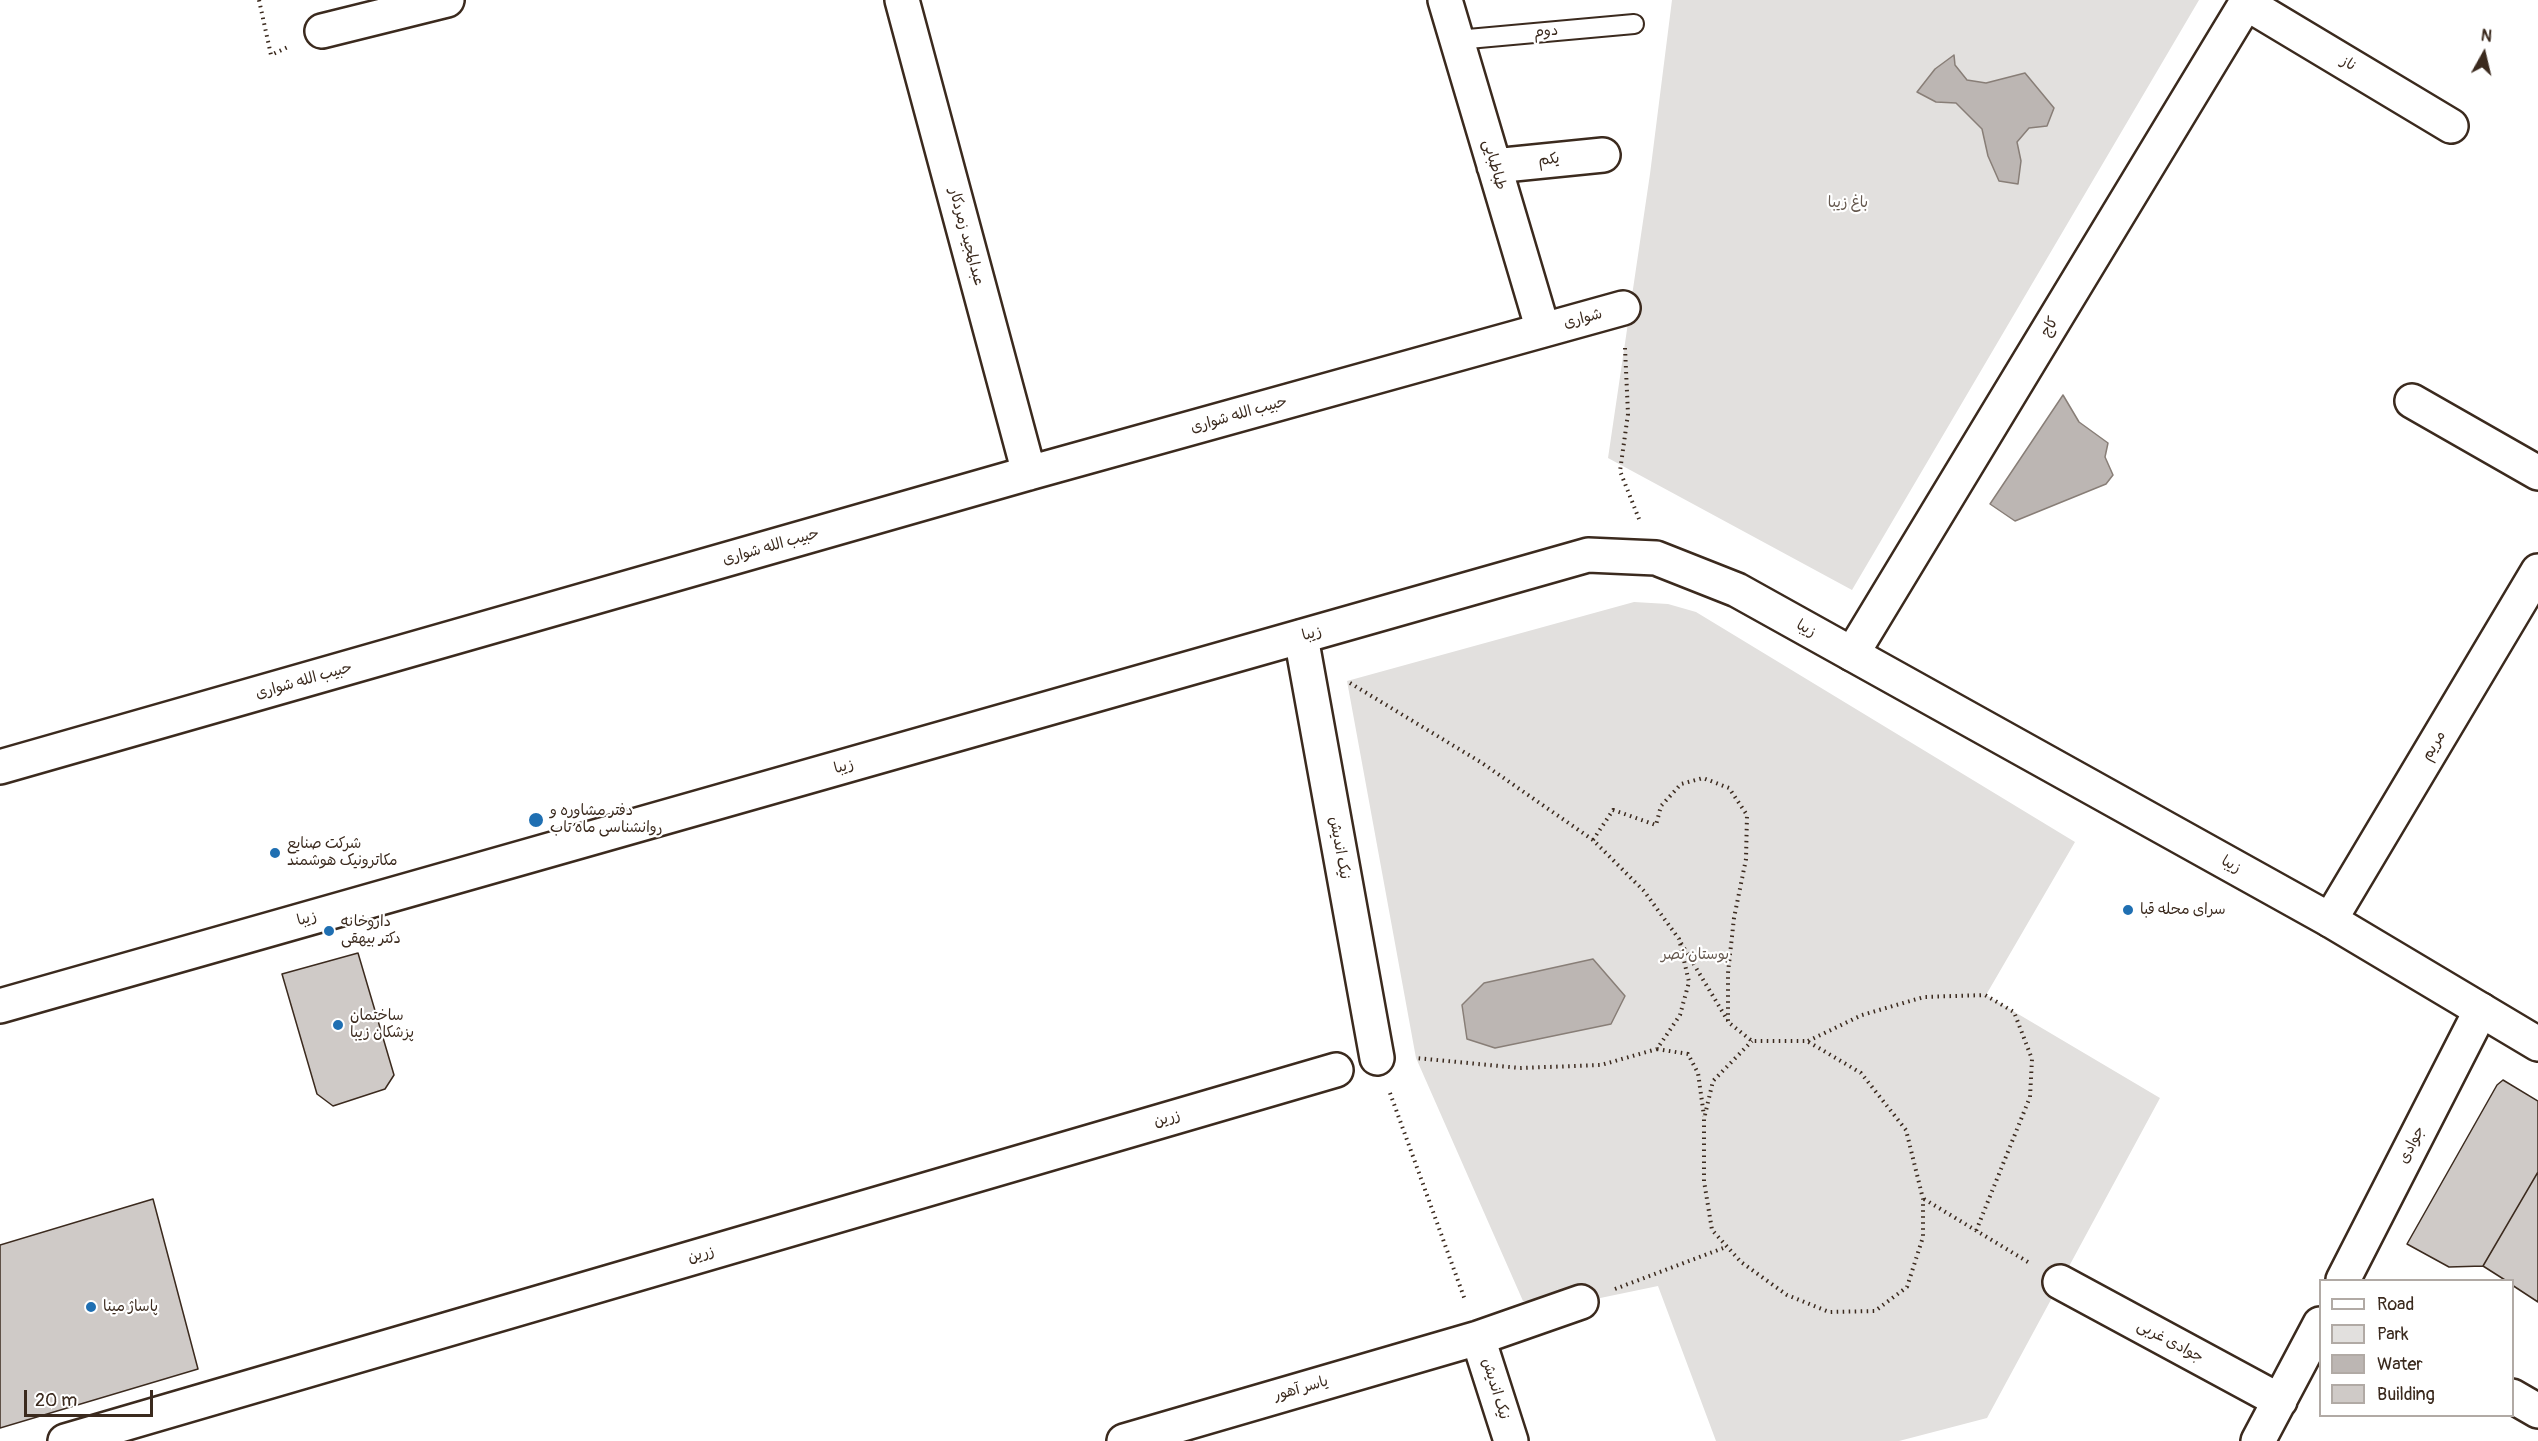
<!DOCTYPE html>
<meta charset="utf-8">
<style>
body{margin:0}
#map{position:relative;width:2538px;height:1441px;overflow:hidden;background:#fff;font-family:Pangolin,sans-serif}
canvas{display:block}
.legend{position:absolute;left:2319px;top:1279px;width:195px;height:138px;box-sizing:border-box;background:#fff;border:2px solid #b1aaa5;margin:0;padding:8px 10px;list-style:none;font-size:18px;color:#3b2a1e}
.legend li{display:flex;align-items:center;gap:12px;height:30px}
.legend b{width:30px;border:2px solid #b1aaa5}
.north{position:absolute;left:2454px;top:24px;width:60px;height:60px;-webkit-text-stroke:4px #fff;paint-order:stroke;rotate:8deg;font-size:16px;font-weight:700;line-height:24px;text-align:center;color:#3b2a1e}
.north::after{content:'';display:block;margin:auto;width:21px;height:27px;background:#3b2a1e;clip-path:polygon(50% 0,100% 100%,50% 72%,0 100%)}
.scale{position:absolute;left:24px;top:1390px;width:129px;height:27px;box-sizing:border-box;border:3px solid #3b2a1e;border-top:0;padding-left:8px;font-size:18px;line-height:21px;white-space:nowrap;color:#3b2a1e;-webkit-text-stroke:4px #fff;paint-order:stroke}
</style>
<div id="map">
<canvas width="2538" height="1441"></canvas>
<ul class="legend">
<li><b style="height:8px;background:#fff"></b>Road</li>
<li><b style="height:16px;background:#e2e0de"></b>Park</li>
<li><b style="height:16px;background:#bcb6b3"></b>Water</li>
<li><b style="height:16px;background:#cfcac7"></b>Building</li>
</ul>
<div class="north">N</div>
<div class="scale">20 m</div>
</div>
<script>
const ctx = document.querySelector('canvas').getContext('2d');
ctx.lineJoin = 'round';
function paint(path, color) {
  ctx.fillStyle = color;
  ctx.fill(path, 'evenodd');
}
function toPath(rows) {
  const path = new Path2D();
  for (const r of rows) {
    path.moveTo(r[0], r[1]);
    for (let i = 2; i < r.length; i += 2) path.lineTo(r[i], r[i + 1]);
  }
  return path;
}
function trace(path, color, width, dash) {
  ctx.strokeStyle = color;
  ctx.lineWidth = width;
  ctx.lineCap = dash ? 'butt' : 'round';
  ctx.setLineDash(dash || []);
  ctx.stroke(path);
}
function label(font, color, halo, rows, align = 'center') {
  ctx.font = font + ' Pangolin,"Playpen Sans Arabic",sans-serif';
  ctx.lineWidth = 4.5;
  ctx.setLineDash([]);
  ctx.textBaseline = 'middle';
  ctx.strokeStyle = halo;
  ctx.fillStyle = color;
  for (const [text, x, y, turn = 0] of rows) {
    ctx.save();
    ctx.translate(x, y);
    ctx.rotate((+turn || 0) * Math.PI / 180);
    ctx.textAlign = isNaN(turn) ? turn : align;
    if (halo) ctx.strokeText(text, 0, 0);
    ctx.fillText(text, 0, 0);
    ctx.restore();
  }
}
const green = toPath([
 [1672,0,2199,0,1852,590,1608,458,1650,174],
 [1634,602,1668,604,1696,612,2075,842,1986,995,2160,1098,1987,1418,1899,1441,1716,1441,1658,1286,1581,1302,1523,1301,1416,1058,1347,681]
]);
const water = toPath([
 [1954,55,1955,65,1967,80,1986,83,2025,73,2054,108,2047,126,2029,128,2017,142,2021,161,2018,184,1999,181,1988,156,1982,129,1956,103,1936,102,1917,92,1935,69,1954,55],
 [2063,395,2079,422,2108,443,2105,457,2113,475,2106,484,2015,521,1990,504,2063,395],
 [1593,959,1625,996,1611,1024,1495,1048,1467,1039,1462,1005,1484,983,1593,959]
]);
const building = toPath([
 [358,953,394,1075,385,1089,333,1106,317,1094,282,974,358,953],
 [2503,1080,2538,1101,2538,1172,2483,1266,2449,1267,2407,1244,2497,1085,2503,1080],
 [2538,1172,2538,1302,2512,1285,2512,1280,2505,1280,2483,1266,2538,1172],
 [153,1199,198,1369,0,1428,0,1245,153,1199]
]);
const path = toPath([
 [259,0,271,55,288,47],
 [1625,348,1628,414,1620,471,1639,519],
 [1350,683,1482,763,1593,840,1644,891,1679,939,1689,982,1680,1015,1657,1049,1601,1065,1520,1068,1416,1058],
 [1593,840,1613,810,1656,825,1661,806,1681,784,1703,778,1729,788,1747,815,1746,859,1734,918,1728,973,1728,1022,1752,1041,1807,1041,1861,1073,1906,1130,1923,1199,1923,1237,1907,1287,1875,1311,1829,1312,1787,1295,1741,1262,1712,1230,1704,1181,1704,1119,1713,1081,1752,1041],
 [1681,943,1728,1021],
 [1808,1041,1862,1015,1924,997,1985,995,2014,1012,2032,1059,2030,1097,1976,1231],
 [1657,1049,1688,1054,1698,1073,1704,1116],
 [1390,1093,1465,1300],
 [1924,1199,2028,1262],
 [1615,1289,1726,1247]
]);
const lane = toPath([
 [1457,40,1634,24]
]);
const street = toPath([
 [902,0,1029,473],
 [1445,0,1543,330],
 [2246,3,2451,126],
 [322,31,447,0],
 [1494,166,1603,155],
 [2412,401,2538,473],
 [1301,637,1377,1058],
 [1852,654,2248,0],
 [0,767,1029,473,1623,308],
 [2330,920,2538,571],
 [2343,1280,2481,1010],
 [2060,1282,2280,1401],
 [1478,1338,1511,1441],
 [2512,1396,2538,1411],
 [65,1441,1336,1070],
 [1124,1441,1478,1338,1581,1302],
 [2258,1441,2320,1324]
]);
const secondary = toPath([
 [0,1006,1588,555,1656,558,1737,590,2330,920,2538,1044]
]);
const markers = [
 [536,820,8,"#1f6fb2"],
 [275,853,6,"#1f6fb2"],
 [2128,910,6,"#1f6fb2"],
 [329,931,6,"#1f6fb2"],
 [338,1025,6,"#1f6fb2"],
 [91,1307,6,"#1f6fb2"]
];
const streetNames = [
 ["دوم",1546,32,-5],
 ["ناز",2348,64,31],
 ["یکم",1549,160,-6],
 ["طباطبایی",1494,165,74],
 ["عبدالمجید زمردکار",966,237,75],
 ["شواری",1583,319,-15],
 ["کاج",2050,327,-59],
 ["حبیب الله شواری",1239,415,-16],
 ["حبیب الله شواری",771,547,-16],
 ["زیبا",1806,629,29],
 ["زیبا",1312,634,-16],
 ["حبیب الله شواری",304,681,-16],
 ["مریم",2434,746,-59],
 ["زیبا",844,767,-16],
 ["نیک اندیش",1339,848,80],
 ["زیبا",2231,865,29],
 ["زیبا",307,919,-16],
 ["زرین",1167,1119,-16],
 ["جوادی",2412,1145,-63],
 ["زرین",701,1255,-16],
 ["جوادی غربی",2170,1342,28],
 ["یاسر آهور",1301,1389,-16],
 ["نیک اندیش",1495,1389,73]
];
const parkNames = [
 ["باغ زیبا",1848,203],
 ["بوستان نصر",1695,955]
];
const poiNames = [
 ["دفتر مشاوره و",550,811],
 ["روانشناسی ماه تاب",550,828],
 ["شرکت صنایع",287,844],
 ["مکاترونیک هوشمند",287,861],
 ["سرای محله قبا",2140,910],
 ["داروخانه",341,922],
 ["دکتر بیهقی",341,939],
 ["ساختمان",350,1016],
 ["پزشکان زیبا",350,1033],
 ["پاساژ مینا",103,1307]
];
paint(green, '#e2e0de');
paint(water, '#bcb6b3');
trace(water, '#887e77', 1.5);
paint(building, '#cfcac7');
trace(building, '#3b2a1e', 1.5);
trace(lane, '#3b2a1e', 22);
trace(street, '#3b2a1e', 38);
trace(secondary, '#3b2a1e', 38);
trace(path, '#3b2a1e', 4, [1.5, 4.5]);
trace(lane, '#fff', 18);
trace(street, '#fff', 33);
trace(secondary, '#fff', 33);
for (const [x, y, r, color] of markers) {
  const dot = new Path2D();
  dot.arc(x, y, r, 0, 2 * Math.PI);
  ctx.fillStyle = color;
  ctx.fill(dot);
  trace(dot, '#fff', 2);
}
label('15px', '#3b2a1e', '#fff', streetNames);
label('15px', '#65584e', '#fff', parkNames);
label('15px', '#3b2a1e', '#fff', poiNames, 'left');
</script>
